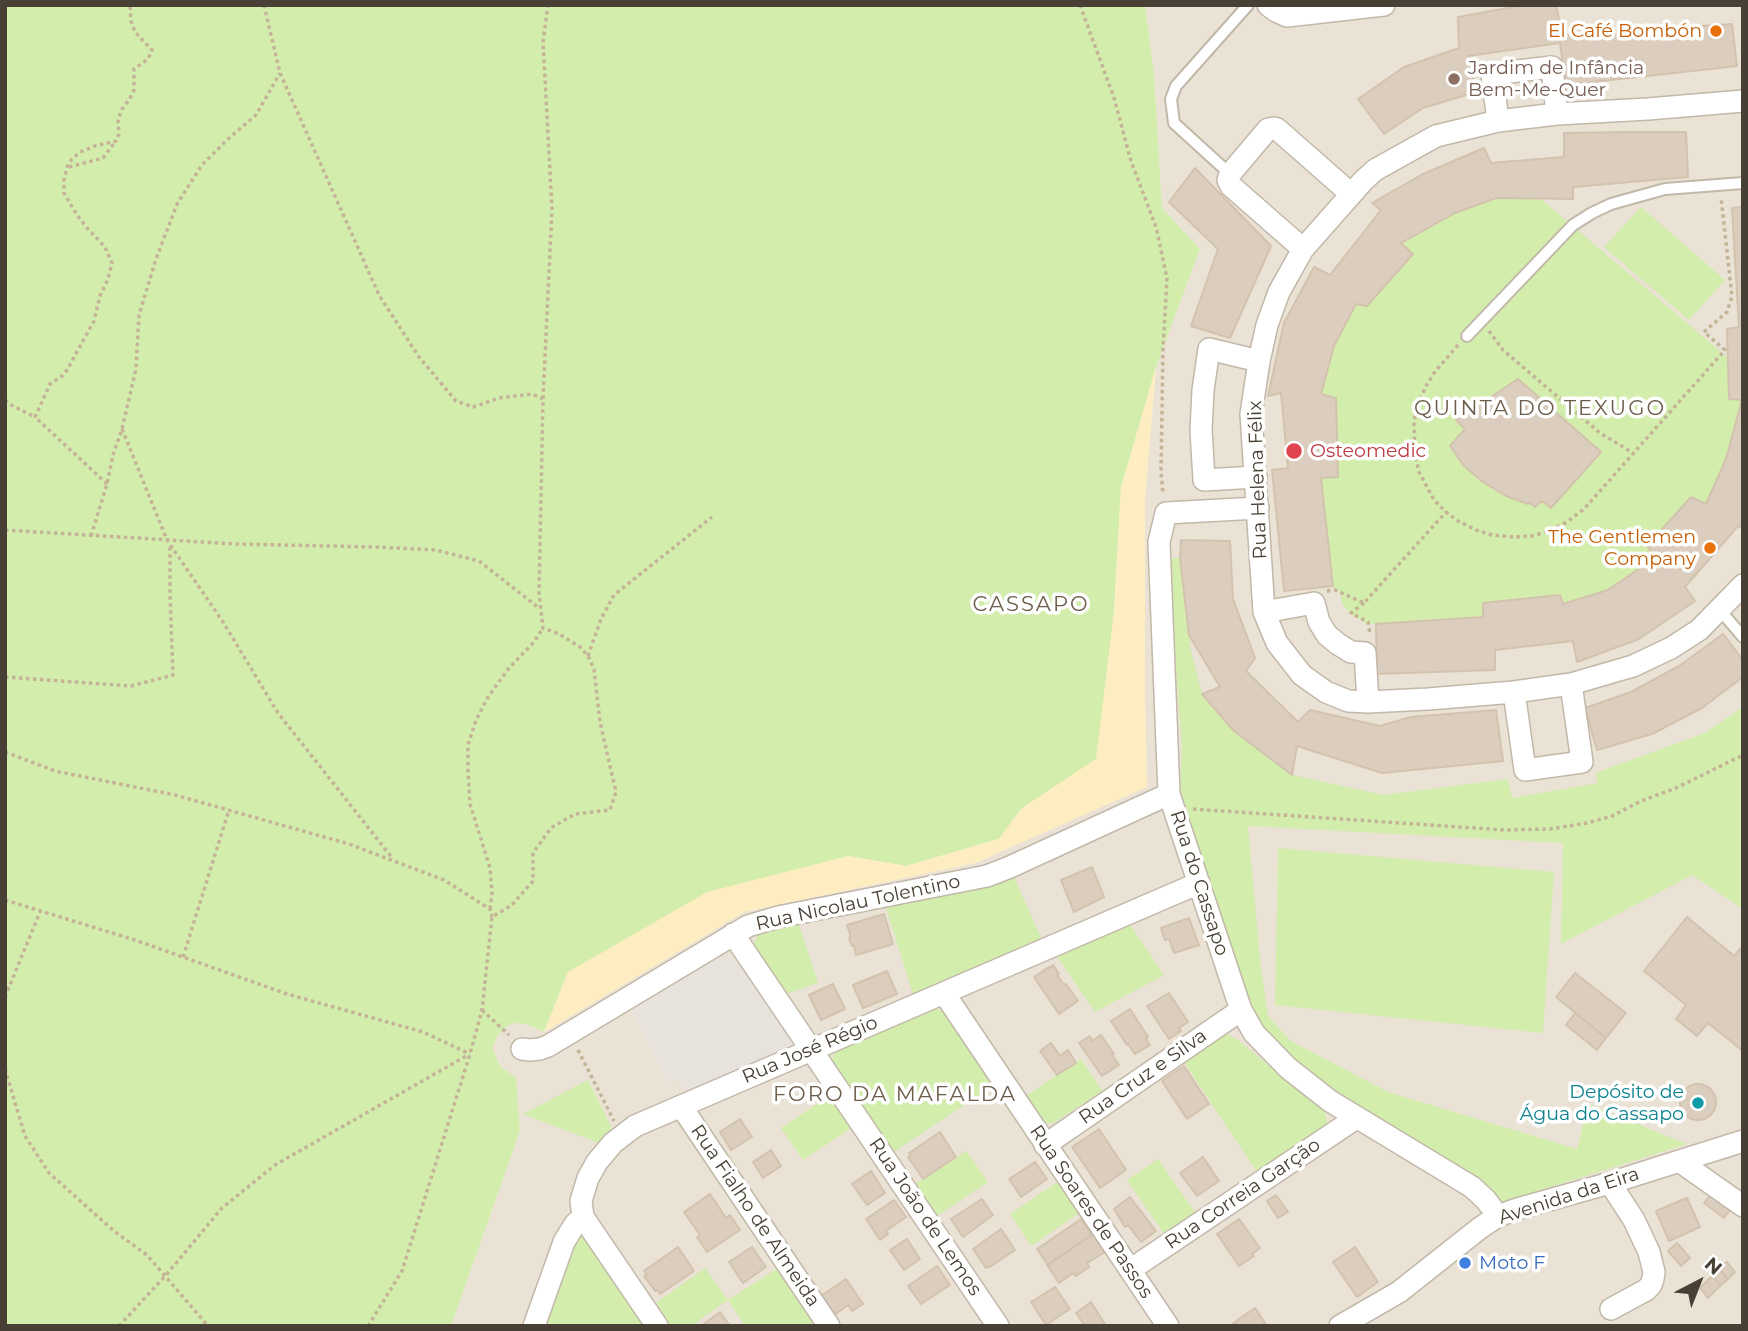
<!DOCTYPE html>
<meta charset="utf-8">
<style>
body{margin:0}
#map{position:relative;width:1748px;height:1331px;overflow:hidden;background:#f5f0e7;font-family:Montserrat,sans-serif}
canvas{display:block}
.frame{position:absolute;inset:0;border:7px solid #494035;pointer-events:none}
.north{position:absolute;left:1664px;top:1247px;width:70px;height:70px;-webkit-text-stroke:5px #fff;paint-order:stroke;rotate:42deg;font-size:19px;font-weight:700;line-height:28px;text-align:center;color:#494035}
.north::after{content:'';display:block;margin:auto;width:24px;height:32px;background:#494035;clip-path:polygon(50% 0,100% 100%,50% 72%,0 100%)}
</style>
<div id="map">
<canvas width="1748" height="1331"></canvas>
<div class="frame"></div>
<div class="north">N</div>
</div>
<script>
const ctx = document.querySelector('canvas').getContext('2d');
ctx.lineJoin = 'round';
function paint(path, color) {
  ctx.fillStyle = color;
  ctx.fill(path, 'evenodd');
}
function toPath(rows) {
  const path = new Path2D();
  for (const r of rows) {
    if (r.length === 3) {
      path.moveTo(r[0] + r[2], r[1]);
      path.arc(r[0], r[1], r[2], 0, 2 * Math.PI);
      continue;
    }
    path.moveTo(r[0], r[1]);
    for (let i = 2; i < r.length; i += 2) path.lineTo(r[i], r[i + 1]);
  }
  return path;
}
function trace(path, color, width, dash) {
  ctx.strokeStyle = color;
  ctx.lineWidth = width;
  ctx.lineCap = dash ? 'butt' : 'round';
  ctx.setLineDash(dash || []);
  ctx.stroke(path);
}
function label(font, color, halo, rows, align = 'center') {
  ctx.font = font + ' Montserrat,sans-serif';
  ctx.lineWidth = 7;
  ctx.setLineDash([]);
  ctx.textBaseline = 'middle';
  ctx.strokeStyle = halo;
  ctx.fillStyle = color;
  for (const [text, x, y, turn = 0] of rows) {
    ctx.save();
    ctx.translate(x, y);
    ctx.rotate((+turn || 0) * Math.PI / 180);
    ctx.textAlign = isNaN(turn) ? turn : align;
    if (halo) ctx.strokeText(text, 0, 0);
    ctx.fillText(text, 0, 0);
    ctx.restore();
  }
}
const residential = toPath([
 [1145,5,1743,5,1743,1326,451,1326,520,1131,516,1077,503,1068,497,1060,493,1048,497,1036,503,1028,513,1023,518,1023,526,1024,544,1032,744,912,975,863,1147,786,1145,699,1145,498,1156,367,1200,249,1162,208,1154,73]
]);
const industrial = toPath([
 [721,956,738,958,797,1044,685,1092,679,1079,669,1083,632,1010]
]);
const green = toPath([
 [5,5,1145,5,1154,73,1162,208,1200,249,1156,367,1121,488,1114,612,1097,759,1021,809,999,839,906,866,848,856,568,972,544,1032,526,1024,518,1023,513,1023,503,1029,497,1036,493,1048,497,1060,502,1068,516,1077,520,1131,451,1326,5,1326],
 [1497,198,1541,199,1728,358,1742,400,1726,459,1706,504,1690,497,1647,546,1655,558,1608,590,1563,604,1560,595,1483,603,1483,617,1367,624,1350,614,1342,603,1340,593,1333,586,1321,478,1338,477,1336,398,1321,394,1334,346,1356,304,1367,305,1412,255,1401,243,1455,213],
 [1641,207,1725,280,1689,320,1604,247],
 [1168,558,1180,558,1191,651,1202,694,1233,730,1292,775,1384,795,1508,779,1512,798,1598,783,1595,773,1705,733,1743,707,1743,909,1692,875,1561,944,1563,843,1248,826,1261,969,1268,1016,1291,1041,1388,1092,1577,1149,1588,1104,1687,1144,1497,1204,1297,1063,1254,1018,1202,864,1180,788,1182,750],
 [1278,848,1554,872,1543,1033,1275,1005],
 [1014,877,1042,940,913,994,886,908,967,891],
 [1129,923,1164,975,1095,1012,1056,955],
 [799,925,818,983,786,994,753,946,758,934],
 [934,1007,946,1014,994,1085,894,1152,832,1061,836,1049],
 [1224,1033,1238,1040,1325,1112,1328,1126,1258,1173,1183,1061],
 [1081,1059,1102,1091,1055,1122,1050,1124,1045,1123,1026,1096],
 [588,1080,612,1128,599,1143,523,1114],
 [830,1095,853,1127,803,1160,781,1128],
 [966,1151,988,1182,937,1216,915,1184],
 [1158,1159,1196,1214,1165,1235,1127,1180],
 [1059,1181,1081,1212,1031,1246,1010,1214],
 [581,1236,584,1236,646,1326,546,1326,577,1241],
 [705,1268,728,1300,778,1268,817,1326,745,1326,728,1300,691,1326,671,1326,656,1303]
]);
const sand = toPath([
 [1156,367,1145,498,1145,699,1147,787,975,863,744,912,544,1032,568,972,707,892,848,856,906,866,999,839,1021,809,1096,759,1114,612,1121,488]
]);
const building = toPath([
 [1524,5,1556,5,1562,35,1732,24,1737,66,1566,85,1560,43,1468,56,1476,92,1423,108,1384,134,1358,99,1404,67,1459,48,1458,17,1524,5],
 [1629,132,1686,132,1688,177,1573,187,1573,199,1496,198,1455,213,1401,243,1413,254,1367,306,1356,304,1334,346,1321,394,1336,398,1338,477,1321,478,1333,586,1284,591,1272,470,1288,468,1281,393,1268,396,1284,323,1314,267,1330,275,1381,210,1372,203,1423,174,1484,148,1491,163,1564,157,1564,133,1629,132],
 [1195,168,1271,246,1230,338,1191,326,1218,249,1169,202,1195,168],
 [1743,207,1743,528,1738,526,1685,587,1695,601,1639,639,1577,662,1573,641,1495,650,1495,670,1377,674,1376,624,1483,617,1483,603,1560,595,1563,604,1608,590,1655,558,1647,546,1691,497,1706,504,1726,459,1742,400,1729,399,1727,329,1739,327,1732,208,1743,207],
 [1518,379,1601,452,1551,508,1542,501,1535,507,1529,502,1528,504,1506,496,1483,482,1464,466,1450,446,1465,429,1456,420,1518,379],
 [1181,540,1230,541,1233,599,1255,658,1246,671,1298,722,1310,710,1380,726,1411,717,1496,710,1503,761,1382,773,1297,746,1292,775,1233,730,1202,694,1220,687,1189,635,1180,558,1181,540],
 [1723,634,1743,660,1743,677,1702,708,1652,734,1597,750,1585,708,1631,692,1679,666,1723,634],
 [1092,867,1104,897,1074,912,1061,880,1092,867],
 [884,914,893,944,856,955,854,946,852,946,849,938,851,937,847,925,884,914],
 [1687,917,1734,956,1743,946,1743,1051,1708,1023,1697,1036,1676,1019,1686,1005,1644,971,1687,917],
 [1189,918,1199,945,1174,953,1169,939,1165,940,1161,928,1189,918],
 [1053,965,1059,974,1057,975,1064,985,1066,984,1078,1001,1059,1014,1034,977,1049,967,1050,968,1053,965],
 [887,971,897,994,863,1008,853,985,887,971],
 [1575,973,1626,1013,1606,1038,1556,997,1575,973],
 [833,984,845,1009,821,1020,809,995,833,984],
 [1169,993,1188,1022,1179,1028,1181,1031,1169,1039,1147,1006,1169,993],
 [1130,1009,1148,1037,1146,1039,1150,1045,1135,1054,1128,1044,1127,1045,1111,1021,1130,1009],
 [1575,1013,1606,1038,1597,1050,1566,1025,1575,1013],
 [1101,1035,1114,1054,1112,1055,1119,1065,1102,1076,1079,1043,1090,1036,1092,1041,1101,1035],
 [1051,1043,1060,1056,1068,1050,1076,1063,1057,1075,1040,1051,1051,1043],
 [1184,1066,1209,1104,1187,1119,1162,1081,1184,1066],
 [1698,1102,18],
 [740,1119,752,1137,731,1150,720,1132,740,1119],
 [1099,1129,1126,1170,1100,1188,1072,1147,1099,1129],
 [940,1132,956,1157,923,1179,908,1157,911,1156,909,1153,940,1132],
 [771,1150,781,1166,763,1178,753,1162,771,1150],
 [1203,1157,1219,1181,1197,1196,1180,1173,1203,1157],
 [1035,1162,1047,1179,1021,1197,1009,1179,1035,1162],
 [871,1171,885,1193,867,1205,852,1184,871,1171],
 [1712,1193,1732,1207,1724,1218,1704,1203,1712,1193],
 [710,1194,726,1218,730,1215,740,1230,707,1252,697,1237,700,1235,684,1212,710,1194],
 [1276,1195,1288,1212,1278,1218,1267,1201,1276,1195],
 [1130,1197,1156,1231,1141,1242,1128,1225,1125,1227,1114,1209,1130,1197],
 [1687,1198,1700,1227,1669,1241,1656,1211,1687,1198],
 [982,1199,993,1215,963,1237,951,1219,982,1199],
 [894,1200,906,1217,886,1231,888,1234,880,1240,866,1219,894,1200],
 [1081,1219,1092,1235,1048,1265,1037,1249,1081,1219],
 [1239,1219,1260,1248,1252,1254,1254,1256,1239,1266,1217,1234,1239,1219],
 [1001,1229,1015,1250,990,1267,990,1266,986,1268,973,1249,1001,1229],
 [1093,1234,1105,1252,1087,1263,1089,1267,1076,1276,1073,1273,1059,1283,1047,1265,1093,1234],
 [907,1239,920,1259,904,1270,890,1250,907,1239],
 [1677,1243,1690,1258,1681,1266,1668,1251,1677,1243],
 [678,1247,694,1271,660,1294,657,1290,655,1291,644,1276,647,1275,644,1271,678,1247],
 [752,1247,766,1267,743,1283,729,1262,752,1247],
 [1355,1247,1378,1282,1357,1297,1333,1262,1355,1247],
 [1727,1262,1735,1272,1728,1279,1719,1269,1727,1262],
 [937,1266,950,1285,921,1304,908,1286,937,1266],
 [1719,1269,1728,1279,1721,1285,1712,1276,1719,1269],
 [1712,1276,1721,1285,1708,1298,1700,1288,1712,1276],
 [846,1279,863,1304,852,1311,848,1305,834,1315,821,1296,846,1279],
 [1055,1287,1070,1309,1046,1325,1031,1302,1055,1287],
 [1091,1302,1106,1326,1085,1326,1076,1313,1091,1302],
 [1255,1308,1267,1326,1234,1326,1233,1324,1239,1319,1255,1308],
 [720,1312,730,1326,701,1326,720,1312]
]);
const path = toPath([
 [264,5,280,73,379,295,419,357,456,401,473,407,499,398,532,394,543,399],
 [1080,5,1114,98,1131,161,1156,227,1167,278,1163,349,1161,472,1163,494],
 [69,167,103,158,115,142],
 [1489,331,1503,350,1600,433,1633,453],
 [1458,345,1434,373,1426,386,1417,406,1414,422,1415,455,1419,472,1434,500,1446,512,1458,521,1476,530,1492,535,1513,537,1532,536,1549,531,1567,522,1584,509,1725,350,1704,332,1727,312,1732,297,1721,197],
 [5,400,11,405,35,417],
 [122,429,167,540,223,622,278,713,393,859],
 [107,484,35,417,50,384,61,377,67,370,94,321,100,296,108,279,112,263,105,247,88,229,77,215,64,193,64,180,67,167,72,159,80,152,95,146,116,141,119,134,118,120,122,109,129,100,134,90,134,69,148,59,152,50,135,32,131,21,130,5],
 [5,530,235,544,375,547,436,550,479,561,539,608],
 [91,536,107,484,113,455,122,429,136,369,139,315,156,259,177,204,202,165,227,140,256,115,280,73],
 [1327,591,1335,590,1364,603,1446,512],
 [1364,603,1351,613,1368,622,1370,634],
 [588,656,601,619,614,595,712,517],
 [5,677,131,686,173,675,170,595,170,547],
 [5,752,55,771,175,795,349,844,444,880,490,909,492,917],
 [1193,809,1504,830,1550,829,1587,823,1612,816,1641,801,1676,788,1743,755],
 [5,900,135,940,287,994,423,1032,470,1054],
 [490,909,492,893,490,868,470,804,468,771,468,745,476,720,488,697,509,668,534,642,543,628],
 [183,957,229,810],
 [5,997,40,912],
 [482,1010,509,1035],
 [578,1050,614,1121],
 [5,1069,25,1136,49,1173,114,1231,147,1255,208,1326],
 [119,1326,166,1275,222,1208,275,1165,468,1055],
 [368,1326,402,1271,470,1054,482,1010,492,917,512,905,533,881,533,853,551,828,575,814,610,810,616,792,600,722,594,669,588,656,580,647,559,634,543,628,539,593,543,399,552,209,543,42,548,5]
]);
const service = toPath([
 [1230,174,1174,123,1171,99,1176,86,1248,5],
 [1467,336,1573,225,1592,213,1611,204,1665,189,1743,183],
 [1719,609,1743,637]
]);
const minor = toPath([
 [1268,5,1276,11,1287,16,1384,5],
 [1743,101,1648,109,1557,114,1498,121,1436,136,1375,170,1363,181,1303,249,1279,292,1267,325,1259,361,1251,414,1264,612,1277,643,1302,675,1326,692,1348,701,1368,702,1428,699,1514,692,1571,684,1633,666,1671,648,1699,630,1743,585],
 [1498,121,1492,74,1552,67,1557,114],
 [1303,249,1231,186,1228,180,1230,174,1268,129,1274,128,1277,129,1351,194],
 [1256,477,1204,480,1201,430,1203,390,1209,349,1259,361],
 [1258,508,1166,513,1159,542,1169,794,1241,1010,1254,1033,1288,1068,1330,1101,1472,1187,1486,1200,1498,1216],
 [1264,612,1314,603,1319,622,1327,635,1338,644,1351,652,1365,653,1368,702],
 [1514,692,1525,770,1582,762,1571,684],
 [733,934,998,1326],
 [944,993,1168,1326],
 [522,1049,530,1050,540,1049,548,1046,748,926,778,917,987,876,1010,867,1169,794],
 [681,1106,829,1326],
 [1045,1145,1241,1010],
 [1679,1161,1743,1206],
 [1610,1183,1634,1220,1649,1252,1654,1272,1653,1279,1651,1285,1646,1290,1611,1309],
 [583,1217,657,1326],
 [1130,1270,1356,1118],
 [534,1326,564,1242,575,1224,583,1217,581,1201,588,1178,597,1162,613,1143,635,1126,1199,883],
 [1340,1326,1399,1292,1480,1228,1498,1216,1517,1209,1610,1183,1743,1141]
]);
const markers = [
 [1716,31,7,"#e8710a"],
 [1454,79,7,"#8d6e63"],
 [1294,451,9,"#e0444e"],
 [1710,548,7,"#e8710a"],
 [1698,1103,7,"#0f9aa8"],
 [1465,1263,7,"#3f7fe0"]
];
const foodNames = [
 ["El Café Bombón",1702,31],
 ["The Gentlemen",1696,537],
 ["Company",1696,559]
];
const educationNames = [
 ["Jardim de Infância",1468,68],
 ["Bem-Me-Quer",1468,90]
];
const healthNames = [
 ["Osteomedic",1310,451]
];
const streetNames = [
 ["Rua Helena Félix",1258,480,-92],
 ["Rua do Cassapo",1199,883,72],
 ["Rua Nicolau Tolentino",858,903,-12],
 ["Rua José Régio",810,1050,-23],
 ["Rua Cruz e Silva",1143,1077,-35],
 ["Rua Correia Garção",1243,1194,-34],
 ["Avenida da Eira",1569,1196,-18],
 ["Rua Soares de Passos",1091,1212,56],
 ["Rua Fialho de Almeida",755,1216,56],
 ["Rua João de Lemos",925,1217,56]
];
const cultureNames = [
 ["Depósito de",1684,1092],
 ["Água do Cassapo",1684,1114]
];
const shopNames = [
 ["Moto F",1479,1263]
];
const neighbourhoodNames = [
 ["QUINTA DO TEXUGO",1540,409],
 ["CASSAPO",1031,605],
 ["FORO DA MAFALDA",895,1095]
];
paint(residential, '#eae2d5');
paint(industrial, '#e7e2dc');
paint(green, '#d3edac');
paint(sand, '#fdedc0');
paint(building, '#dbcebe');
trace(building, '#d3c3ae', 2);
trace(service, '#c2b8a9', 14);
trace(minor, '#c2b8a9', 24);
trace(path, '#c5b398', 3.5, [3.5, 3.5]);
trace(service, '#fff', 10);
trace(minor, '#fff', 21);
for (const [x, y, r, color] of markers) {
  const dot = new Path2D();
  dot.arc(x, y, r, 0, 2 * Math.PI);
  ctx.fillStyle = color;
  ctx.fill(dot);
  trace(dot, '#fff', 2.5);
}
label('19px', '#c56008', '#fff', foodNames, 'right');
label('19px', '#785e54', '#fff', educationNames, 'left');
label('19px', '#be3a42', '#fff', healthNames, 'left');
label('19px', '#494035', '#fff', streetNames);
label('19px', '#0d838f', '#fff', cultureNames, 'right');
label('19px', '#366cbe', '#fff', shopNames, 'left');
ctx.letterSpacing = '2px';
label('21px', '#6d5e4b', '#fff', neighbourhoodNames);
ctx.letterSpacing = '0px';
</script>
